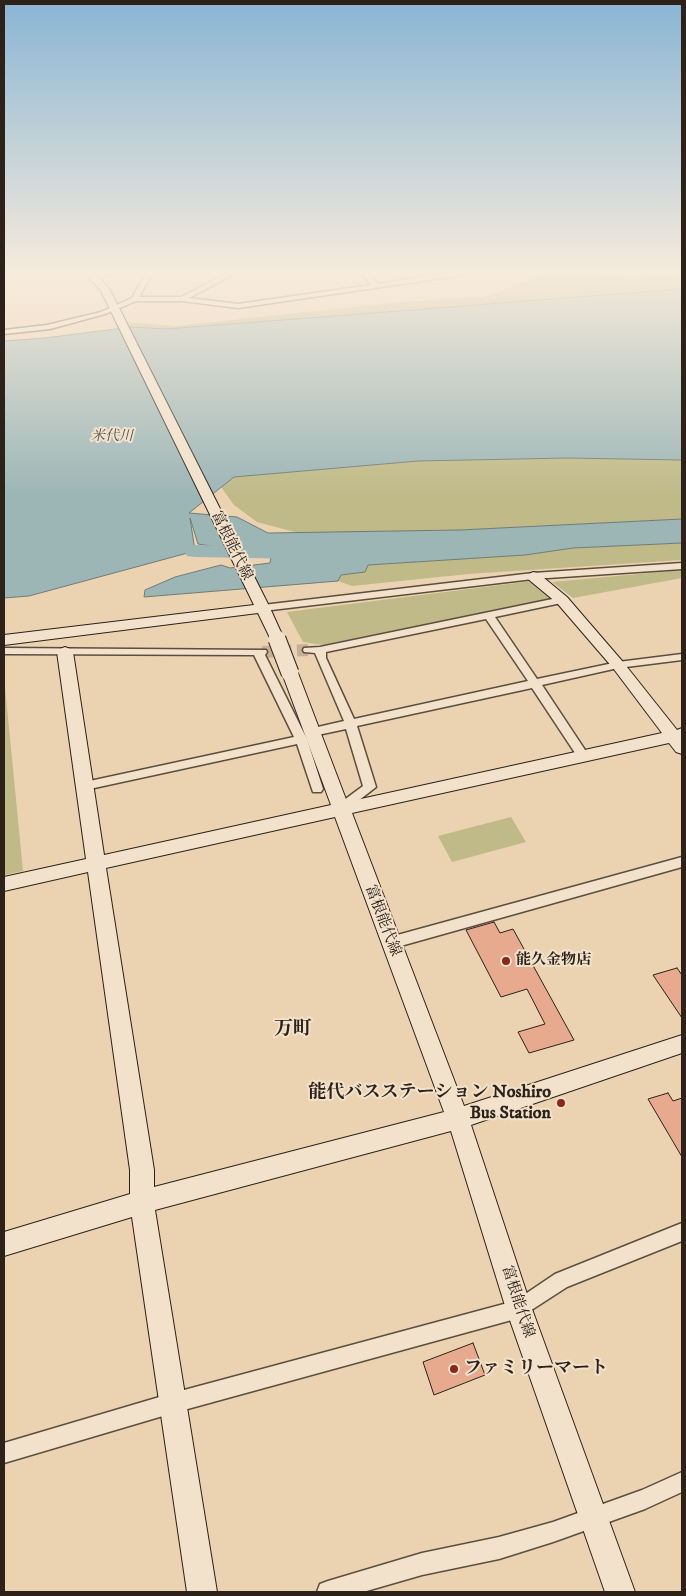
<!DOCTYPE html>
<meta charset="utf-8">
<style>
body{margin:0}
#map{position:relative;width:686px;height:1596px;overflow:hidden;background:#ebd3b1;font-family:"IM FELL DW Pica",serif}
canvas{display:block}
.frame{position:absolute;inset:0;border:5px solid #2c2219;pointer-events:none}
</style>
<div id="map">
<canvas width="686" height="1596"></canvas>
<div class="frame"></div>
</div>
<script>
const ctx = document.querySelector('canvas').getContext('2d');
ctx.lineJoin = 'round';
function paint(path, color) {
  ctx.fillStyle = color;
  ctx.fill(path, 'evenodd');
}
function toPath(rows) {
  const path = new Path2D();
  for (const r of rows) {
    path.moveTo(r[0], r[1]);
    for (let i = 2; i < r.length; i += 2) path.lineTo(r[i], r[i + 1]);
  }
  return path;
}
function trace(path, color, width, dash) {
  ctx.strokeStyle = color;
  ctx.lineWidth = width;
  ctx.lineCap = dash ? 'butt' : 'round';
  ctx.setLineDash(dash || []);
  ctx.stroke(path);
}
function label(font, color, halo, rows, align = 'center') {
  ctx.font = font + ' "IM FELL DW Pica","Noto Serif JP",serif';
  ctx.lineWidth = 4;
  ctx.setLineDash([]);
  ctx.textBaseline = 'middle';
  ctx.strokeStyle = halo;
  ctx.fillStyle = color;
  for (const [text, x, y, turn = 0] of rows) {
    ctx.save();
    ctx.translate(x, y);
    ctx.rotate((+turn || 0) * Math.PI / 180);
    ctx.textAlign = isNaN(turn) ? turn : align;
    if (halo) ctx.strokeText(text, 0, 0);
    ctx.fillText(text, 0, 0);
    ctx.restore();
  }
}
const green = toPath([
 [550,273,596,273,629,279,682,273,682,289,166,329,131,327,127,322,175,326,390,303,487,296],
 [567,458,682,460,682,519,460,530,302,534,257,522,234,505,221,487,234,477,418,461],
 [682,543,682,560,468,574,352,586,338,581,340,575,365,572,368,565,525,555,573,548],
 [682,570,682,578,573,598,552,582],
 [532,581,553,600,323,645,303,642,287,612],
 [4,677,23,871,4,875],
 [511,817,526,842,452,862,438,836]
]);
const water = toPath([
 [682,289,682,460,567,458,418,461,234,477,189,513,237,517,268,533,460,530,682,519,682,543,573,548,525,555,368,565,365,572,341,575,338,581,144,597,145,590,175,577,221,565,230,568,270,563,271,557,263,549,217,547,198,544,190,518,195,551,29,596,4,598,4,341,45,338,131,327,166,329,682,289]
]);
const river = toPath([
 [195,545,304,547,312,548,315,553,312,558,304,559,195,557,187,556,184,551,187,546,195,545]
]);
const building = toPath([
 [494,922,500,933,513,929,574,1040,529,1053,518,1032,545,1024,527,989,501,997,466,930,494,922],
 [677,968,682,975,682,1018,653,975,677,968],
 [668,1093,673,1101,682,1098,682,1157,648,1099,668,1093],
 [473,1343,485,1375,434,1395,423,1362,473,1343]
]);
const streetTunnel = toPath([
 [262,652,308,650]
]);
const street = toPath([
 [104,273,112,273,98,280,93,279,104,273],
 [146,273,152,273,139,297,181,297,228,273,236,273,189,298,238,304,371,285,362,273,368,273,378,284,440,274,477,273,238,308,182,301,136,301,105,314,50,329,4,334,4,330,47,325,101,312,132,298,146,273],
 [682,563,682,569,533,579,263,611,258,608,263,605,533,573,682,563],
 [562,597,566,598,567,600,566,602,495,617,537,679,618,662,682,654,682,660,618,668,542,685,589,756,583,760,579,759,532,688,357,726,376,787,344,812,336,812,334,809,336,806,363,786,346,729,313,736,307,732,309,729,344,721,315,653,304,652,303,650,304,648,320,647,562,597],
 [486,619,528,681,354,719,326,658,326,652,486,619],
 [4,648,266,650,267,652,265,655,307,739,323,789,321,792,313,792,297,744,85,790,81,789,79,786,85,782,294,737,254,655,4,654,4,648],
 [682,857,682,867,390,949,385,947,383,943,385,939,390,937,682,857],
 [682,1223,682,1241,567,1287,519,1318,173,1413,4,1463,4,1443,173,1393,515,1301,555,1274,682,1223],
 [682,1472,682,1492,645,1509,553,1542,499,1559,422,1575,363,1592,317,1592,320,1584,328,1581,422,1553,499,1537,553,1522,642,1490,682,1472]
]);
const secondary = toPath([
 [85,273,95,273,110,290,270,608,284,639,282,642,272,642,258,613,4,645,4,635,254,605,101,291,85,273],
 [533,572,538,573,567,597,623,662,677,730,682,728,682,754,676,752,669,743,352,813,464,1106,682,1035,682,1053,471,1125,532,1309,635,1592,605,1592,506,1309,451,1131,155,1210,217,1592,187,1592,132,1217,4,1256,4,1232,130,1194,130,1170,88,872,4,891,4,877,86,859,57,652,60,649,65,647,70,649,73,652,104,855,331,805,282,673,285,670,290,668,295,670,298,673,347,802,662,733,613,668,557,603,528,579,526,576,533,572],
 [335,817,444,1112,154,1187,154,1170,106,868,335,817]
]);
const secondaryBridge = toPath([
 [277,639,290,673]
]);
const markers = [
 [506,961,5,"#8f2418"],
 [561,1103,5,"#8f2418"],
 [454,1369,5,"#8f2418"]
];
const farWaternames = [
 ["米代川",112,437]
];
const streetNames = [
 ["富根能代線",231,546,64],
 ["富根能代線",382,921,69],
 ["富根能代線",517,1302,72]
];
const poiNames = [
 ["能久金物店",516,961]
];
const nearPoinames = [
 ["能代バスステーション Noshiro",551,1093],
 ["Bus Station",551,1114],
 ["ファミリーマート",464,1369,"left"]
];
const nearNeighbourhoodnames = [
 ["万町",293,1030]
];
paint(green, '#bfba87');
paint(water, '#9cb6b6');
trace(water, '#6f7b77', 1);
paint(river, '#9cb6b6');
paint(building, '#e8aa8f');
trace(building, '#2c2219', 1);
trace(streetTunnel, '#c5b093', 12, [12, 5.5]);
trace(street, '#5c4e3f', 3);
trace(secondary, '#2c2219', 2);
paint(street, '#f2e2cc');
paint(secondary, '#f2e2cc');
trace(secondaryBridge, '#2c2219', 19, []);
trace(secondaryBridge, '#f2e2cc', 17);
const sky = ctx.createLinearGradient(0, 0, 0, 496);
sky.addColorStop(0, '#89b5d4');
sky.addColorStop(0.55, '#f6ebdc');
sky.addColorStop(1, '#f6ebdc00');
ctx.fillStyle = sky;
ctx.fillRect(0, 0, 686, 496);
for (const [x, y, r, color] of markers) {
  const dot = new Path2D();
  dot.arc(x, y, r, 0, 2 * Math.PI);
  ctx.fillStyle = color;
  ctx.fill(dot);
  trace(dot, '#f2e2cc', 2);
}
label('italic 14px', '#4e4e48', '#f2e2cc', farWaternames);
label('15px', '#2c2219', '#f2e2cc', streetNames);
label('bold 15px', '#2c2219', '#f2e2cc', poiNames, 'left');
label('bold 18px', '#2c2219', '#f2e2cc', nearPoinames, 'right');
label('bold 19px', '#2c2219', '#f2e2cc', nearNeighbourhoodnames);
</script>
